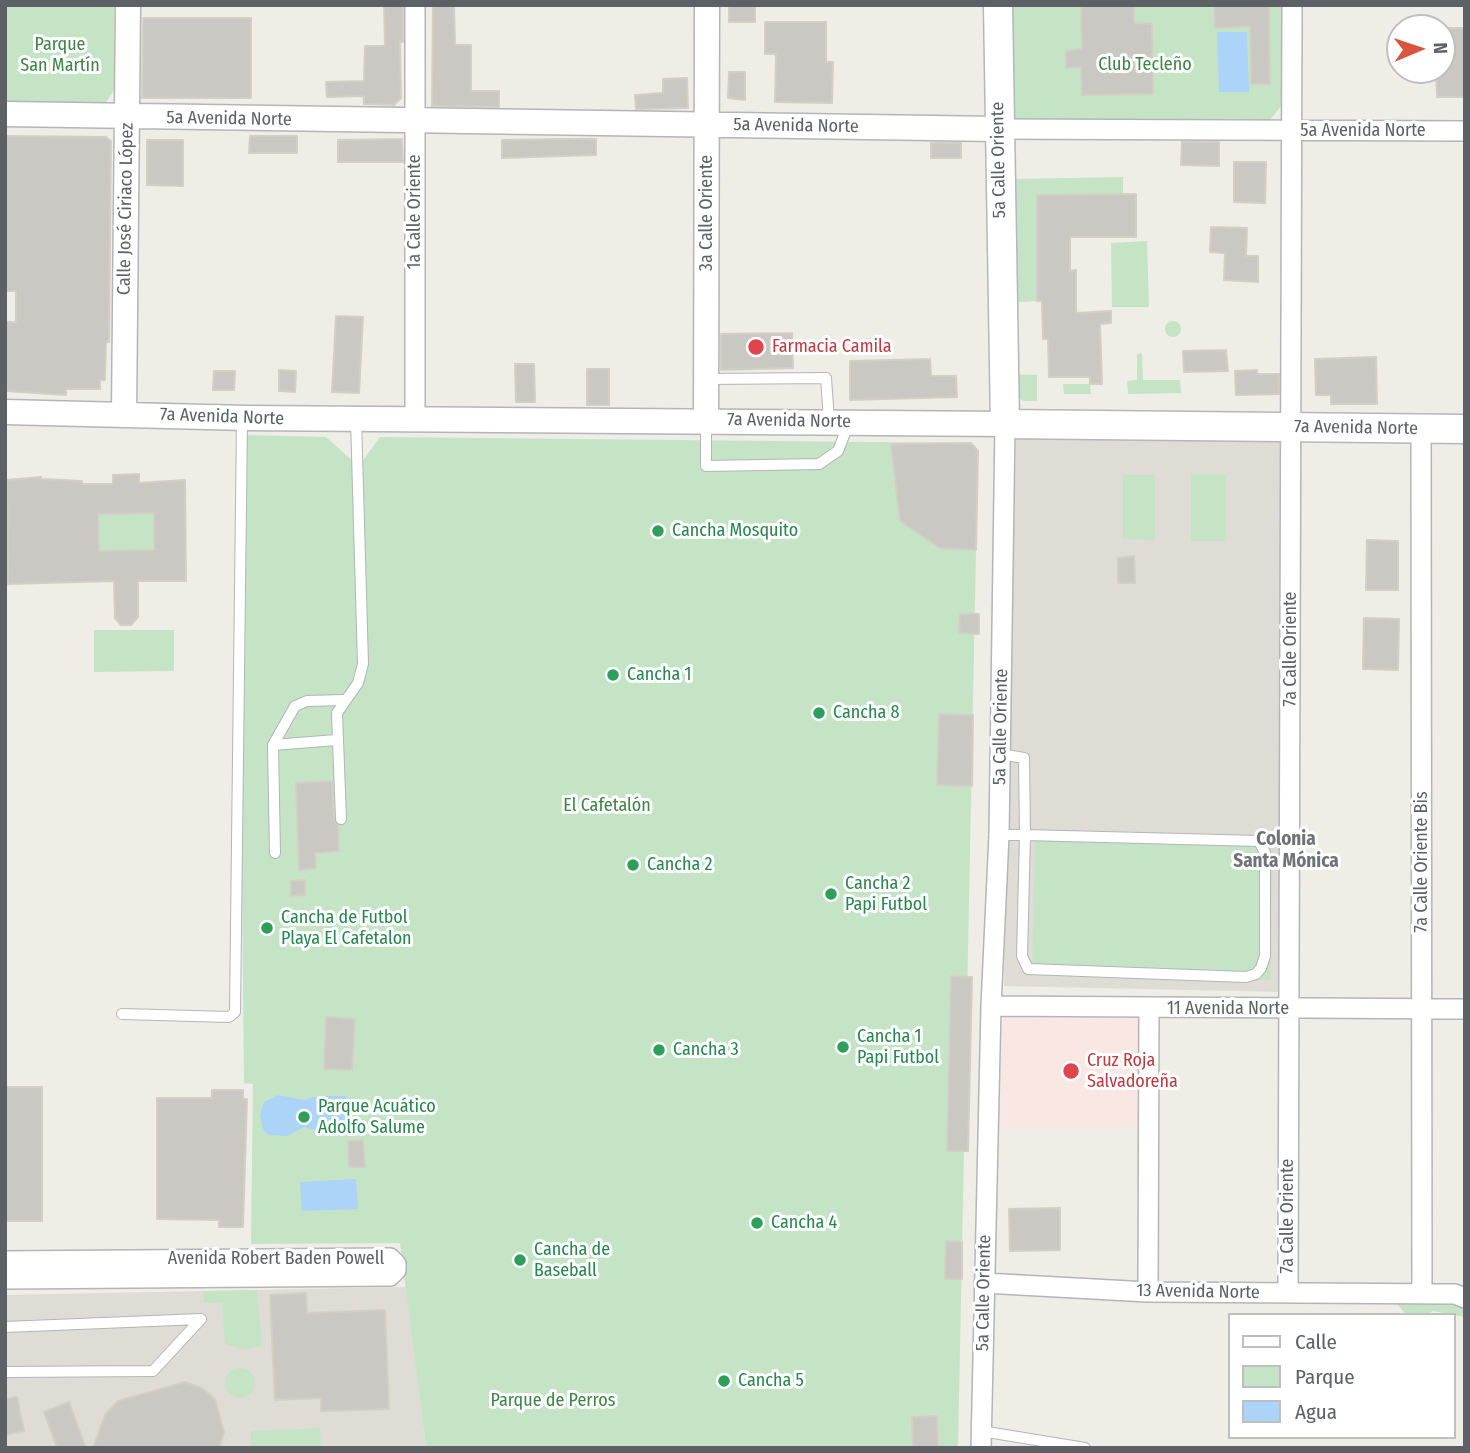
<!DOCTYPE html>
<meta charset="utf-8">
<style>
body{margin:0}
#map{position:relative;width:1470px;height:1453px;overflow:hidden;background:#eeede6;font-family:"Fira Sans Condensed",sans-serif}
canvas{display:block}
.frame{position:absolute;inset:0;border:7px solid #5d6065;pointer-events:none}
.legend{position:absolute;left:1228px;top:1313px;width:228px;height:126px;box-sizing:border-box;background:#fff;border:2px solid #bebfc1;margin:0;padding:9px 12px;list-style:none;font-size:21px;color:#5d6065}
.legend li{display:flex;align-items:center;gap:14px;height:35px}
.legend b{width:35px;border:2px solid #bebfc1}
.north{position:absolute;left:1386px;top:14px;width:70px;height:70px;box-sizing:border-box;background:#fff;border:2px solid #bebfc1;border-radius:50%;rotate:88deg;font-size:19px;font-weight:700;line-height:28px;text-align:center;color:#5d6065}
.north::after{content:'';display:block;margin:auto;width:24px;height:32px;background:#db543f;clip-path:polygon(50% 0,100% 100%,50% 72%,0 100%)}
</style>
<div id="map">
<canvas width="1470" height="1453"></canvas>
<div class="frame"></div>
<ul class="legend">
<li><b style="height:9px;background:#fff"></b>Calle</li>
<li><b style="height:19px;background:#c5e4c6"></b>Parque</li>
<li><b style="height:19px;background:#acd3f8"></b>Agua</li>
</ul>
<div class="north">N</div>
</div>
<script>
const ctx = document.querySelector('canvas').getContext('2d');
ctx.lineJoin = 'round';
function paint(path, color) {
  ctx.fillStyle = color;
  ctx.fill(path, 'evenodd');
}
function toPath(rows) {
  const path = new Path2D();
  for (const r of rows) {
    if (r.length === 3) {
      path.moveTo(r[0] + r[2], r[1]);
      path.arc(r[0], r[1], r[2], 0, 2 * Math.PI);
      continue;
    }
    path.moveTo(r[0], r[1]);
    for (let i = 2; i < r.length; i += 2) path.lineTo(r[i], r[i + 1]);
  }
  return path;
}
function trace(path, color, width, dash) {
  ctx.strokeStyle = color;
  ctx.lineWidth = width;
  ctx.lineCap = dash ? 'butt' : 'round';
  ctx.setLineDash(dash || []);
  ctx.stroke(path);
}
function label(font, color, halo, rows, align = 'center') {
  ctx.font = font + ' "Fira Sans Condensed",sans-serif';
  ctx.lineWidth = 6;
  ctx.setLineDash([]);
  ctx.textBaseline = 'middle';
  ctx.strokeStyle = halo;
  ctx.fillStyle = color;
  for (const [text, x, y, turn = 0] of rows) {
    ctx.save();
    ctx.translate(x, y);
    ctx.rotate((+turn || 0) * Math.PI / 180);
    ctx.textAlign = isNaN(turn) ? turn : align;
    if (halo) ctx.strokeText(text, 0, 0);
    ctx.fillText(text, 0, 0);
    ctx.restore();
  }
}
const education = toPath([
 [1016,436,1280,440,1282,992,1004,986],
 [406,1287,426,1448,5,1448,5,1295]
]);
const medical = toPath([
 [1003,1014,1141,1014,1140,1127,1002,1129]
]);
const green = toPath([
 [5,5,114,5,114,90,104,105,5,104],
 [1002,5,1287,5,1286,100,1265,126,1017,124,1003,110],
 [1123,177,1123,194,1037,195,1037,301,1017,302,1015,179],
 [1147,241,1149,307,1112,307,1111,243],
 [1173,329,8],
 [1142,353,1143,380,1180,380,1181,393,1128,394,1127,381,1137,380,1137,354],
 [1007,374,1037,375,1037,401,1024,401,1013,395],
 [1063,384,1090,384,1091,394,1064,394],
 [247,435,326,437,355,463,361,463,380,437,971,443,978,451,958,1448,426,1448,400,1243,251,1244,253,1084,244,1083,242,881],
 [1191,474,1226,474,1226,541,1191,541],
 [1123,475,1155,475,1155,540,1123,539],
 [154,513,154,550,99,551,98,514],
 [94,630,174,630,174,671,94,672],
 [1035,837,1273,842,1270,980,1032,975],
 [257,1290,262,1345,245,1350,225,1344,222,1303,204,1303,203,1291],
 [1392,1297,1465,1302,1465,1317,1433,1311,1426,1315,1406,1315],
 [240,1383,15],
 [320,1428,321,1448,251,1448,251,1431]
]);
const water = toPath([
 [1217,32,1247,32,1249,92,1219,92],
 [278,1095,304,1100,317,1096,346,1096,347,1130,320,1131,304,1127,287,1136,268,1135,263,1129,260,1115,264,1102],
 [356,1179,358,1209,302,1211,300,1182]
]);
const building = toPath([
 [384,5,403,5,403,42,400,42,401,98,394,105,364,104,364,96,327,97,326,82,364,81,365,46,385,46,384,5],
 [433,5,454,5,455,45,471,45,471,91,499,91,499,107,432,106,433,5],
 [729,5,755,5,755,22,729,22,729,5],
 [1081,5,1134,5,1134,23,1152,24,1153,94,1082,95,1081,67,1066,68,1066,51,1082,49,1081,5],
 [1214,5,1269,5,1270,84,1251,84,1250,26,1215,28,1214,5],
 [143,18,251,18,251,98,142,98,143,18],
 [765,22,826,22,826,62,833,62,832,103,775,102,776,54,765,54,765,22],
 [1442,28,1465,28,1465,97,1437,97,1436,70,1442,70,1442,28],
 [729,72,745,72,745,100,728,98,729,72],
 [687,78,688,108,636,109,635,95,663,93,663,79,687,78],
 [5,136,106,137,111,141,109,342,106,342,105,380,100,380,100,389,66,389,66,395,5,391,5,322,16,322,16,291,5,291,5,136],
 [250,136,297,136,297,153,249,153,250,136],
 [402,139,403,162,338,162,338,140,402,139],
 [563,139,596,139,596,155,502,158,502,140,563,139],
 [147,140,183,140,183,186,147,185,147,140],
 [1182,142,1219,142,1219,166,1181,165,1182,142],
 [931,143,961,143,961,158,931,158,931,143],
 [1234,162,1266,162,1265,203,1234,202,1234,162],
 [1136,194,1136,237,1070,237,1070,271,1076,270,1076,313,1111,311,1111,323,1100,324,1102,384,1090,384,1090,377,1049,377,1048,339,1043,339,1042,301,1037,301,1037,195,1136,194],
 [1211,227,1247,228,1246,256,1258,256,1258,282,1224,280,1225,253,1210,252,1211,227],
 [336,316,363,317,359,393,332,392,336,316],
 [792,333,793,368,721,370,721,334,792,333],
 [1226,350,1228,371,1184,372,1183,351,1226,350],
 [1376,357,1377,404,1331,404,1331,395,1316,395,1315,359,1376,357],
 [930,359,931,376,956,376,957,397,850,400,850,361,930,359],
 [515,364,534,364,535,402,516,402,515,364],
 [587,369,609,369,609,405,587,405,587,369],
 [279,370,296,371,295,392,279,391,279,370],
 [1257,370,1257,374,1279,374,1279,394,1236,395,1235,371,1257,370],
 [214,371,235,371,234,390,213,390,214,371],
 [971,443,978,451,976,550,940,548,900,521,891,444,971,443],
 [139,474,139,483,185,480,186,581,138,581,138,617,131,625,121,625,115,618,114,581,8,584,7,480,41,477,41,479,82,481,82,484,113,484,113,475,139,474],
 [154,513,154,550,99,551,98,514,154,513],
 [1367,540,1398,541,1398,590,1366,590,1367,540],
 [1134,556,1135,583,1118,583,1118,558,1134,556],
 [960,614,979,614,979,634,959,633,960,614],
 [1364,618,1399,619,1398,670,1363,669,1364,618],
 [939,714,973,715,972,786,937,785,939,714],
 [332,781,334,819,338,826,339,851,315,853,316,868,299,870,296,783,332,781],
 [305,880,305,895,291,896,291,881,305,880],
 [951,976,972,977,968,1151,947,1151,951,976],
 [326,1017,355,1019,352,1070,324,1069,326,1017],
 [5,1087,42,1087,42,1221,5,1221,5,1087],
 [212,1090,243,1090,243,1099,247,1099,243,1227,219,1227,219,1220,157,1219,157,1098,212,1098,212,1090],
 [363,1140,365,1167,349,1167,348,1141,363,1140],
 [1060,1208,1060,1250,1010,1251,1009,1209,1060,1208],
 [946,1241,962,1242,962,1279,945,1279,946,1241],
 [306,1293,307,1313,385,1310,389,1409,321,1411,321,1398,275,1400,270,1295,306,1293],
 [185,1382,202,1388,215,1399,224,1432,219,1448,93,1448,105,1415,118,1401,185,1382],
 [17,1397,24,1431,5,1435,5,1399,17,1397],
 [69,1402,86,1448,57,1448,44,1412,69,1402],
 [937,1416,938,1448,913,1448,912,1417,937,1416]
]);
const service = toPath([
 [706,379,826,378,829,420],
 [706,421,706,466,819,464,838,451,848,425],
 [273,745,336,740],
 [341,819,337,713,358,683,363,664,356,419],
 [999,835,1025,835,1024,758,1000,754],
 [1025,835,1259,841,1265,853,1265,956,1261,968,1256,974,1246,977,1028,969,1022,956,1025,835],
 [275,853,273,745,295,706,307,701,343,700],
 [122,1014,229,1017,235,1012,242,419],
 [5,1327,201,1319],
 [5,1372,153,1371,201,1319],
 [981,1431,1085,1448]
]);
const minor = toPath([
 [998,129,1465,131],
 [415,419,415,5],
 [1421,430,1422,1294],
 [991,1006,1465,1009],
 [5,1261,390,1258,396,1264,396,1270,390,1276,5,1279],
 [984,1283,1148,1292,1455,1294,1465,1298],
 [1148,1292,1149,1008],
 [1288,1293,1292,5],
 [981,1448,991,1006,999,835,1005,424]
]);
const tertiary = toPath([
 [5,114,998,129],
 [5,412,247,418,1005,424],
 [124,414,128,5],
 [706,421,707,5]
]);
const secondary = toPath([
 [998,5,1005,424,1465,429]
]);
const markers = [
 [756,347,9,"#e0444e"],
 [658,531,7,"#2e9e5b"],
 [613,675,7,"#2e9e5b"],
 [819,713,7,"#2e9e5b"],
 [633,865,7,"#2e9e5b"],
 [831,894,7,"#2e9e5b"],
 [267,928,7,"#2e9e5b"],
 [843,1047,7,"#2e9e5b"],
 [659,1050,7,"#2e9e5b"],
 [1071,1071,9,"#e0444e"],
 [304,1117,7,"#2e9e5b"],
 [757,1223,7,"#2e9e5b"],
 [520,1260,7,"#2e9e5b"],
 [724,1381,7,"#2e9e5b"]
];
const parkNames = [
 ["Parque",60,45],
 ["San Martín",60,66],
 ["Club Tecleño",1145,65],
 ["El Cafetalón",607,806],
 ["Parque de Perros",553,1401]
];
const streetNames = [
 ["5a Avenida Norte",229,119,1],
 ["5a Avenida Norte",796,126,1],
 ["5a Avenida Norte",1363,131],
 ["5a Calle Oriente",999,160,-91],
 ["Calle José Ciriaco López",126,209,-89],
 ["1a Calle Oriente",415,212,-90],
 ["3a Calle Oriente",707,213,-90],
 ["7a Avenida Norte",222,417,2],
 ["7a Avenida Norte",789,421,1],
 ["7a Avenida Norte",1356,428,1],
 ["7a Calle Oriente",1291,649,-90],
 ["5a Calle Oriente",1001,727,-89],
 ["7a Calle Oriente Bis",1422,862,-90],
 ["11 Avenida Norte",1228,1009],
 ["7a Calle Oriente",1288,1216,-90],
 ["Avenida Robert Baden Powell",276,1259],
 ["13 Avenida Norte",1198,1292,1],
 ["5a Calle Oriente",984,1293,-89]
];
const healthNames = [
 ["Farmacia Camila",772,347],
 ["Cruz Roja",1087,1061],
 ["Salvadoreña",1087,1082]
];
const leisureNames = [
 ["Cancha Mosquito",672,531],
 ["Cancha 1",627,675],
 ["Cancha 8",833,713],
 ["Cancha 2",647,865],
 ["Cancha 2",845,884],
 ["Papi Futbol",845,905],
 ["Cancha de Futbol",281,918],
 ["Playa El Cafetalon",281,939],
 ["Cancha 1",857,1037],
 ["Papi Futbol",857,1058],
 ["Cancha 3",673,1050],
 ["Parque Acuático",318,1107],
 ["Adolfo Salume",318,1128],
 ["Cancha 4",771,1223],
 ["Cancha de",534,1250],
 ["Baseball",534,1271],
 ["Cancha 5",738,1381]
];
const neighbourhoodNames = [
 ["Colonia",1286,840],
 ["Santa Mónica",1286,862]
];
paint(education, '#dedcd4');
paint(medical, '#f9e7e4');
paint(green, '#c5e4c6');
paint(water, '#acd3f8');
paint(building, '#cac8c2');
trace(building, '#d3cfc5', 2);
trace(service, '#b3b5b9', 12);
trace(minor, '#b3b5b9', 22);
trace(tertiary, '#b3b5b9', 27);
trace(secondary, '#b4b7bc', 31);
trace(service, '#fff', 10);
trace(minor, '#fff', 19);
trace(tertiary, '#fff', 24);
trace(secondary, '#fff', 28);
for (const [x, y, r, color] of markers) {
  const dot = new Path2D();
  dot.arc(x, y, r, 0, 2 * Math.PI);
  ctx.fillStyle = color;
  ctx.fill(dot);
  trace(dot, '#fff', 2.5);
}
label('18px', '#3d8445', '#fff', parkNames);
label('18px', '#5d6065', '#fff', streetNames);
label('18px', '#be3a42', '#fff', healthNames, 'left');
label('18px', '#27864d', '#fff', leisureNames, 'left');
label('bold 19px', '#6f7277', '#fff', neighbourhoodNames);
</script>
